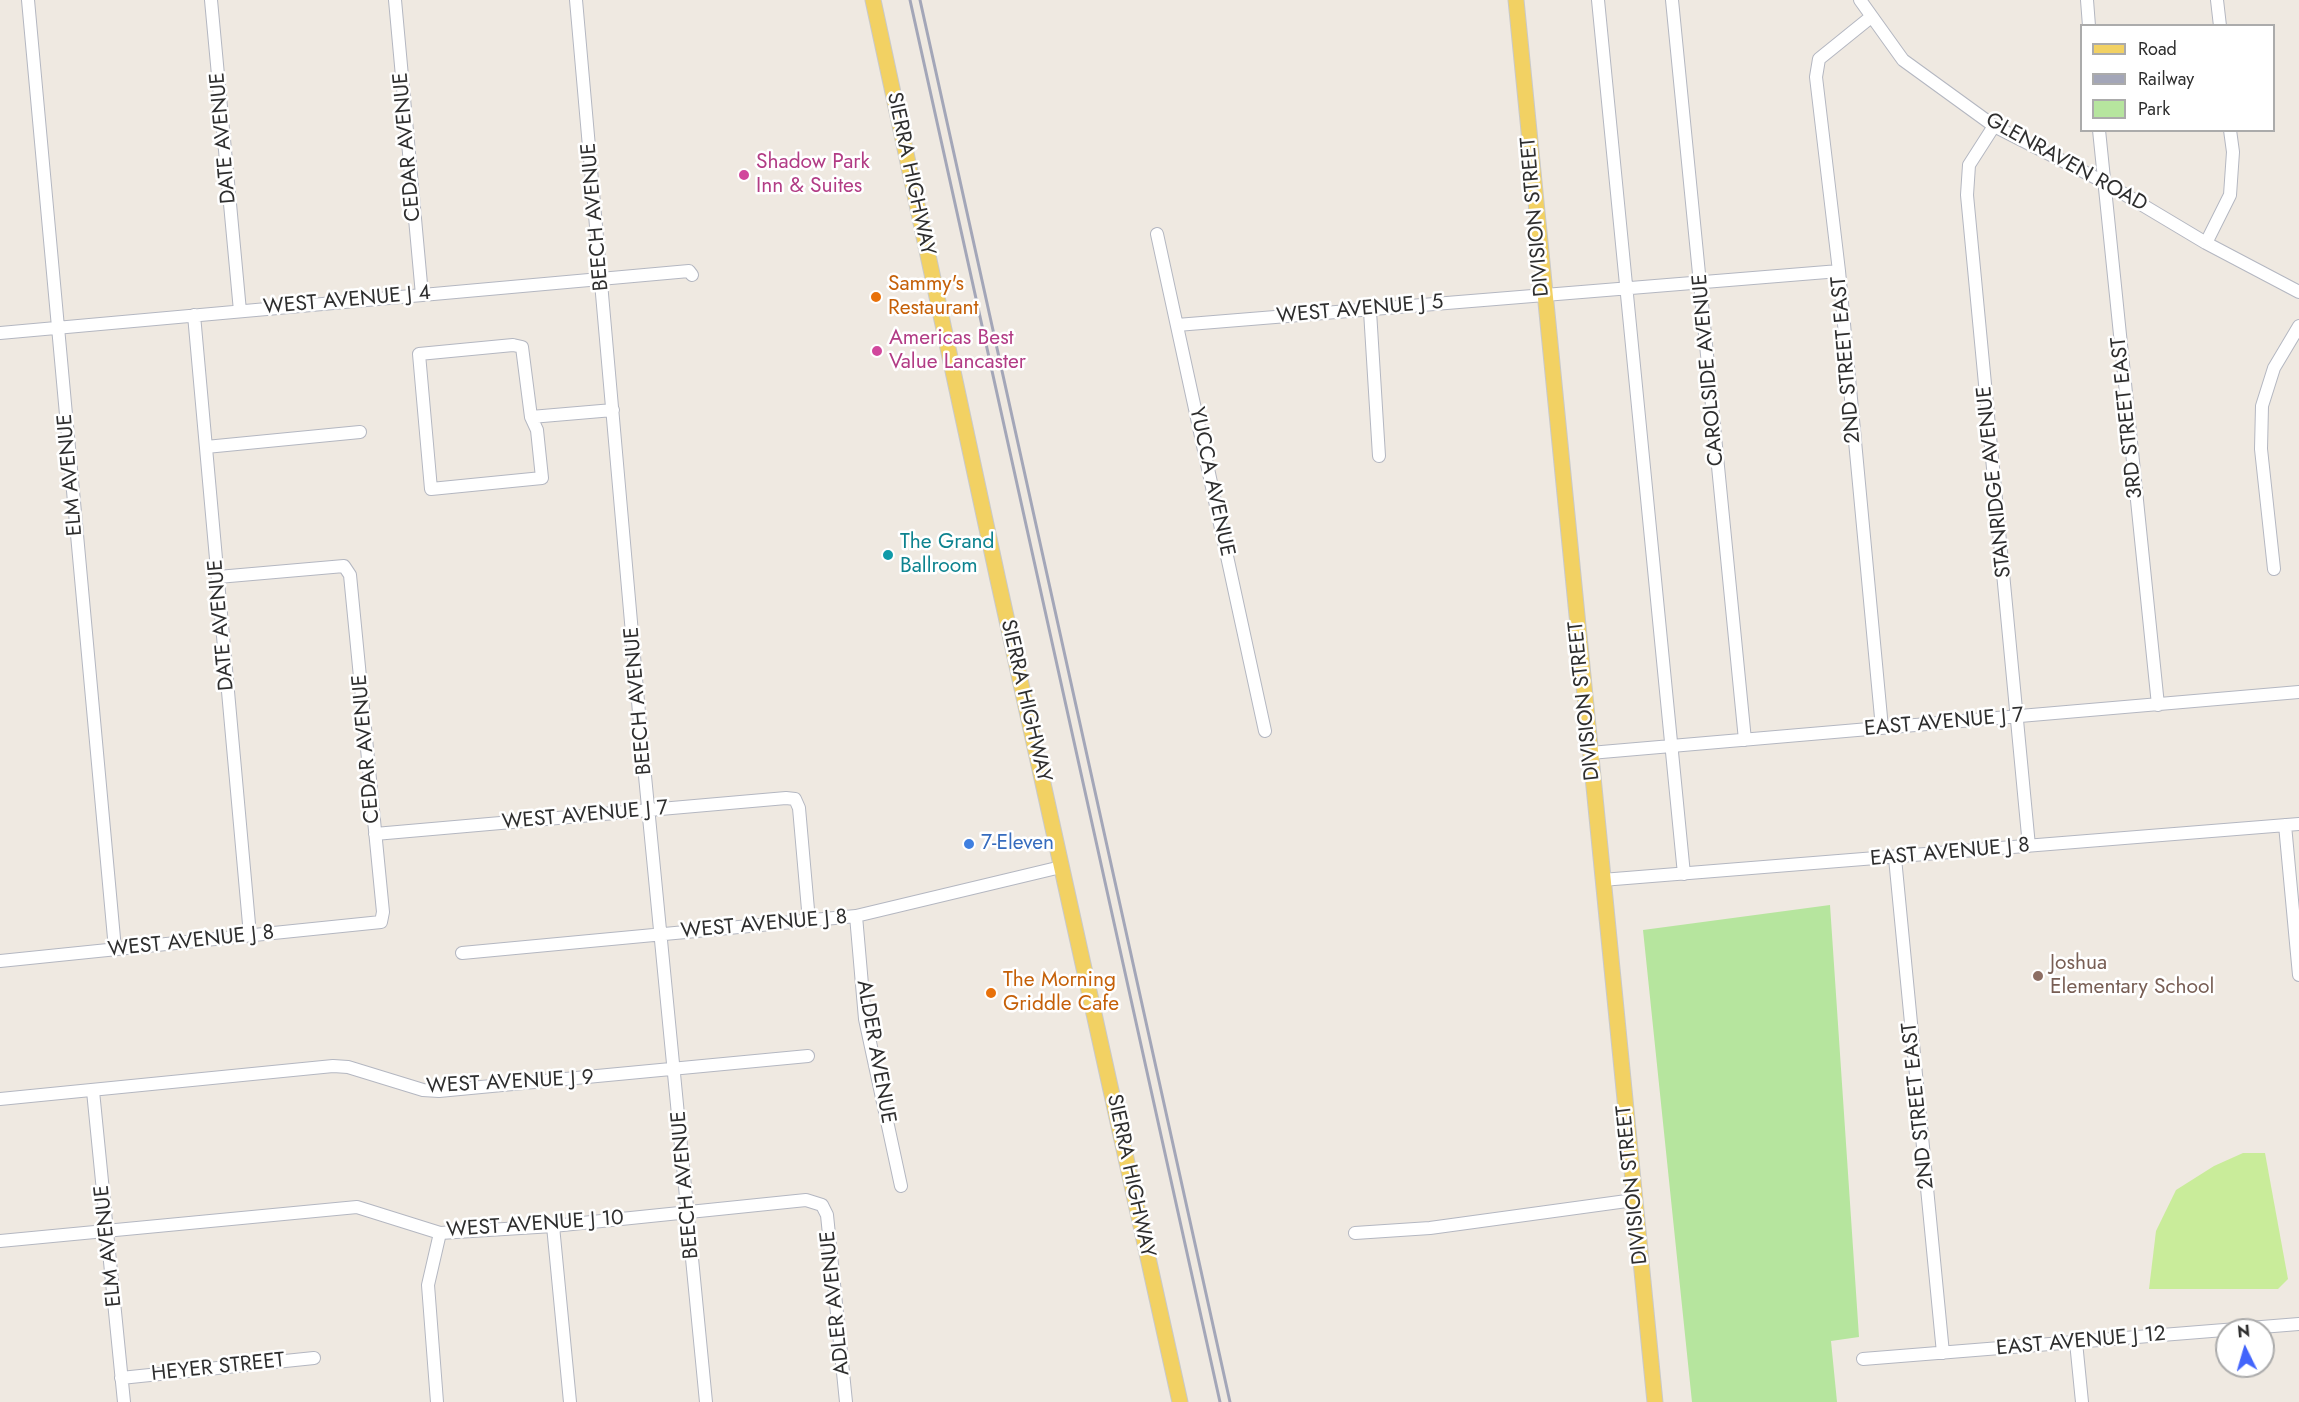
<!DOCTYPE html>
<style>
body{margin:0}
#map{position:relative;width:2299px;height:1402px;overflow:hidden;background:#efe9e1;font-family:Jost,sans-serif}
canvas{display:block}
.legend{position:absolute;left:2080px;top:24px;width:195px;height:108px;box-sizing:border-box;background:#fff;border:2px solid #ababab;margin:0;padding:8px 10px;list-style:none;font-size:18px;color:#2e2e2e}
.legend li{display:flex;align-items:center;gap:12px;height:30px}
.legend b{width:30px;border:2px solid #ababab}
.north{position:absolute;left:2215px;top:1318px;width:60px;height:60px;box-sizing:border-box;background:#fff;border:2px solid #ababab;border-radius:50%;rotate:355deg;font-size:16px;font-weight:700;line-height:24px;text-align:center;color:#2e2e2e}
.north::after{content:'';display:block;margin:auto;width:21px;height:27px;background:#4264fb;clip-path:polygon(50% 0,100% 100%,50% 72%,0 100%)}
</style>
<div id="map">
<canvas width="2299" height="1402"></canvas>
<ul class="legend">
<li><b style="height:8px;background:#f2d163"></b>Road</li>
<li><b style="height:8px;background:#a3a6b8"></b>Railway</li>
<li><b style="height:16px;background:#b6e59e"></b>Park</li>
</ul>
<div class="north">N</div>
</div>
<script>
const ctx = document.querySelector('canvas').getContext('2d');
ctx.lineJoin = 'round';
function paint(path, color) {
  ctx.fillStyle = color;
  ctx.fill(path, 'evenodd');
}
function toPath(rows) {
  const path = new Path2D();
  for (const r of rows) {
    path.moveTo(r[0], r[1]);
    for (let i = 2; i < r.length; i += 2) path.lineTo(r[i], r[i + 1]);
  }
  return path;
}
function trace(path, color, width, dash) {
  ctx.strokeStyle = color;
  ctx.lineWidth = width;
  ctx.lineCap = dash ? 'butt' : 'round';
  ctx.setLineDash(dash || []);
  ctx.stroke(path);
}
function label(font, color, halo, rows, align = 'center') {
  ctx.font = font + ' Jost,sans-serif';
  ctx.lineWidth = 5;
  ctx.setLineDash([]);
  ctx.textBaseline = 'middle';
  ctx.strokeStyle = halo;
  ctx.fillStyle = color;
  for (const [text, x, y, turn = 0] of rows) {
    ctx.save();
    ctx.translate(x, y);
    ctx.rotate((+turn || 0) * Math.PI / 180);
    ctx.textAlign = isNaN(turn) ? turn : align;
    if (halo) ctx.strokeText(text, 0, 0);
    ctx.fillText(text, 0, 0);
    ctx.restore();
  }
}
const green = toPath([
 [1830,905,1859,1337,1831,1341,1837,1402,1692,1402,1643,930]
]);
const pitch = toPath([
 [2243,1153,2265,1153,2288,1279,2278,1289,2149,1289,2156,1231,2176,1190,2214,1166]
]);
const minor = toPath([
 [28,0,115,949],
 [211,0,240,311],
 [395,0,422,295],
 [576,0,641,735,706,1402],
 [1598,0,1684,874],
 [1672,0,1745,740],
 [1860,0,1903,60,1994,126,2104,182,2206,243,2299,292],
 [2087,0,2089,26],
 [2217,0,2220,26],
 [1871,17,1819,59,1816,77,1839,271,1882,728],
 [1994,126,1969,165,1967,195,2029,846],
 [2099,130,2158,705],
 [1157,234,1265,731],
 [2206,243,2230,195,2233,152,2230,130],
 [1370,311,1379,456],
 [194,315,250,935],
 [1177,325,1839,271],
 [0,333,689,271,692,275],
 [513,345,522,347,531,417,537,430,542,478,431,489,419,354,513,345],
 [531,417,613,410],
 [206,447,360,432],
 [2274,569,2261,449,2262,406,2274,368,2299,326],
 [1590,753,2299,692],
 [2285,825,2299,975],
 [375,834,786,798,795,799,799,808,809,921],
 [1895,858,1943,1353],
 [1602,880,2299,824],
 [856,916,865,1019,901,1186],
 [462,953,856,916,1061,867],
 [0,961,381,922,383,912,350,575,344,566,218,577],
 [93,1091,124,1402],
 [0,1099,333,1066,348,1067,423,1090,439,1091,808,1056],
 [553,1226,570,1402],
 [1355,1233,1430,1228,1634,1200],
 [0,1241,357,1207,440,1233,553,1226,806,1200,822,1205,827,1215,846,1402],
 [2076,1342,2082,1402],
 [1863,1359,2299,1324],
 [121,1378,314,1358],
 [437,1402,428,1285,440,1233]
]);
const major = toPath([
 [873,0,998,580,1180,1402],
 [1516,0,1655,1402]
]);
const rail = toPath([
 [910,0,1220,1402],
 [920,0,1230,1402]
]);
const markers = [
 [744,175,6,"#d1479c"],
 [876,297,6,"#e8710a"],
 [877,351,6,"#d1479c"],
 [888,555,6,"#0f9aa8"],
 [969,844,6,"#3f7fe0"],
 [2038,976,6,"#8d6e63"],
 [991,993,6,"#e8710a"]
];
const streetNames = [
 ["DATE AVENUE",224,138,-95],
 ["CEDAR AVENUE",408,147,-95],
 ["GLENRAVEN ROAD",2066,163,29],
 ["SIERRA HIGHWAY",910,174,78],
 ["BEECH AVENUE",596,217,-95],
 ["DIVISION STREET",1536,217,-95],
 ["WEST AVENUE J 4",347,301,-5],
 ["WEST AVENUE J 5",1360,310,-5],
 ["2ND STREET EAST",1847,360,-95],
 ["CAROLSIDE AVENUE",1709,370,-95],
 ["3RD STREET EAST",2128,418,-96],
 ["ELM AVENUE",71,475,-95],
 ["YUCCA AVENUE",1211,482,78],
 ["STANRIDGE AVENUE",1995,482,-96],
 ["DATE AVENUE",222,625,-95],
 ["BEECH AVENUE",639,701,-95],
 ["SIERRA HIGHWAY",1025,701,77],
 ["DIVISION STREET",1585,701,-96],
 ["EAST AVENUE J 7",1944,723,-5],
 ["CEDAR AVENUE",367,749,-95],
 ["WEST AVENUE J 7",585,816,-5],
 ["EAST AVENUE J 8",1950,853,-5],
 ["WEST AVENUE J 8",764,925,-5],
 ["WEST AVENUE J 8",191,942,-6],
 ["ALDER AVENUE",875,1052,80],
 ["WEST AVENUE J 9",510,1083,-3],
 ["2ND STREET EAST",1919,1106,-96],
 ["SIERRA HIGHWAY",1130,1176,78],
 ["BEECH AVENUE",686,1185,-95],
 ["DIVISION STREET",1633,1185,-96],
 ["WEST AVENUE J 10",535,1225,-4],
 ["ELM AVENUE",109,1246,-96],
 ["ADLER AVENUE",836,1303,-96],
 ["EAST AVENUE J 12",2081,1342,-5],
 ["HEYER STREET",218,1368,-6]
];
const hotelNames = [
 ["Shadow Park",756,163],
 ["Inn & Suites",756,187],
 ["Americas Best",889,339],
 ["Value Lancaster",889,363]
];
const foodNames = [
 ["Sammy's",888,285],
 ["Restaurant",888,309],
 ["The Morning",1003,981],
 ["Griddle Cafe",1003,1005]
];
const cultureNames = [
 ["The Grand",900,543],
 ["Ballroom",900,567]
];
const shopNames = [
 ["7-Eleven",981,844]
];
const educationNames = [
 ["Joshua",2050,964],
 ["Elementary School",2050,988]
];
paint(green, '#b6e59e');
paint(pitch, '#c9ec9a');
trace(minor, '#b4b7c1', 14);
trace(major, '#c9c9c9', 17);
trace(minor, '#fff', 12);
trace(major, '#f2d163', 15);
trace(rail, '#a3a6b8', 3);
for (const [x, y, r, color] of markers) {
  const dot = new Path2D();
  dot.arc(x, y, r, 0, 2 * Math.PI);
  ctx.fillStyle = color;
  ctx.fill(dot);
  trace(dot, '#fff', 2);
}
label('21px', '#2e2e2e', '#fff', streetNames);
label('21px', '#b23c85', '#fff', hotelNames, 'left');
label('21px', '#c56008', '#fff', foodNames, 'left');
label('21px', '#0d838f', '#fff', cultureNames, 'left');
label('21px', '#366cbe', '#fff', shopNames, 'left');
label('21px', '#785e54', '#fff', educationNames, 'left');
</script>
